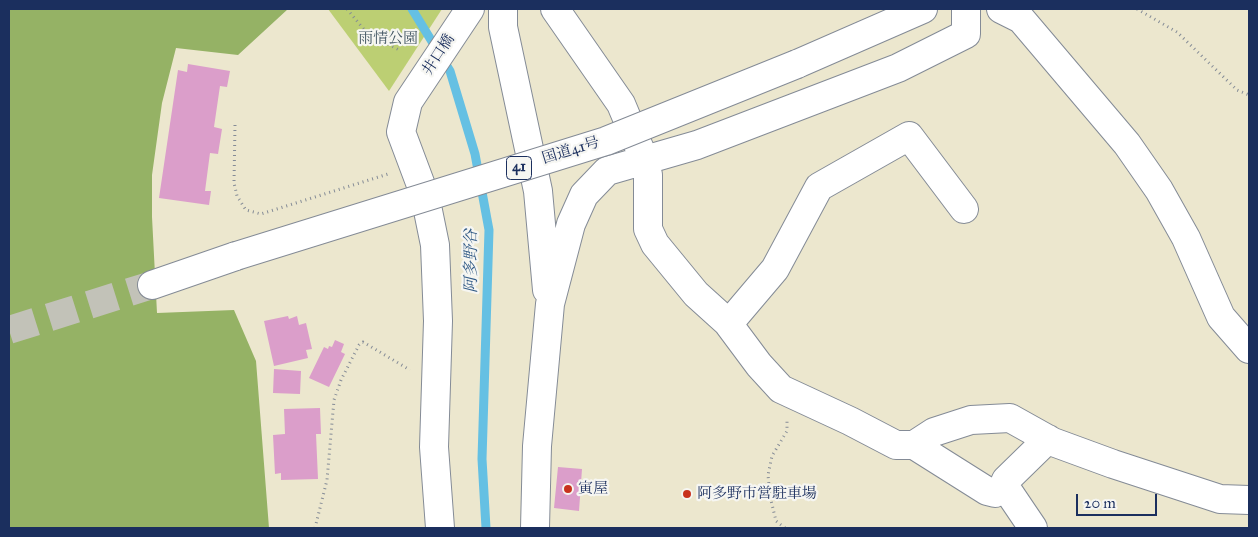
<!DOCTYPE html>
<meta charset="utf-8">
<style>
body{margin:0}
#map{position:relative;width:1258px;height:537px;overflow:hidden;background:#ece7ce;font-family:"IM FELL Great Primer",serif}
canvas{display:block}
.frame{position:absolute;inset:0;border:10px solid #1b2f5e;pointer-events:none}
.scale{position:absolute;left:1076px;top:494px;width:81px;height:22px;box-sizing:border-box;border:2px solid #1b2f5e;border-top:0;padding-left:6px;font-size:15px;line-height:18px;white-space:nowrap;color:#1b2f5e;-webkit-text-stroke:4px #f6f6f2;paint-order:stroke}
</style>
<div id="map">
<canvas width="1258" height="537"></canvas>
<div class="frame"></div>
<div class="scale">20 m</div>
</div>
<script>
const ctx = document.querySelector('canvas').getContext('2d');
ctx.lineJoin = 'round';
function paint(path, color) {
  ctx.fillStyle = color;
  ctx.fill(path, 'evenodd');
}
function toPath(rows) {
  const path = new Path2D();
  for (const r of rows) {
    path.moveTo(r[0], r[1]);
    for (let i = 2; i < r.length; i += 2) path.lineTo(r[i], r[i + 1]);
  }
  return path;
}
function trace(path, color, width, dash) {
  ctx.strokeStyle = color;
  ctx.lineWidth = width;
  ctx.lineCap = dash ? 'butt' : 'round';
  ctx.setLineDash(dash || []);
  ctx.stroke(path);
}
function label(font, color, halo, rows, align = 'center') {
  ctx.font = font + ' "IM FELL Great Primer","Noto Serif JP",serif';
  ctx.lineWidth = 4.5;
  ctx.setLineDash([]);
  ctx.textBaseline = 'middle';
  ctx.strokeStyle = halo;
  ctx.fillStyle = color;
  for (const [text, x, y, turn = 0] of rows) {
    ctx.save();
    ctx.translate(x, y);
    ctx.rotate((+turn || 0) * Math.PI / 180);
    ctx.textAlign = isNaN(turn) ? turn : align;
    if (halo) ctx.strokeText(text, 0, 0);
    ctx.fillText(text, 0, 0);
    ctx.restore();
  }
}
const green = toPath([
 [328,9,442,9,389,91]
]);
const forest = toPath([
 [9,9,288,9,238,55,176,48,162,103,152,175,152,217,157,313,234,310,256,361,269,528,9,528]
]);
const stream = toPath([
 [412,9,450,71,475,154,489,230,482,459,486,528]
]);
const building = toPath([
 [188,64,230,71,227,87,220,86,214,127,222,129,218,154,210,153,205,191,211,191,209,205,159,198,178,70,187,72],
 [288,316,289,319,297,316,299,325,306,323,312,349,306,350,308,358,274,366,264,321],
 [335,340,344,344,341,352,345,354,329,387,309,378,324,347,328,349,329,346,332,347],
 [274,369,301,371,300,394,273,393],
 [320,408,321,434,316,434,318,479,281,480,281,473,275,474,273,435,285,434,284,409],
 [558,467,582,469,579,511,554,508]
]);
const highwayTunnel = toPath([
 [9,330,152,285]
]);
const path = toPath([
 [347,9,367,33,401,51],
 [1137,9,1177,32,1237,90,1249,95],
 [235,125,234,183,237,196,246,210,261,214,388,174],
 [315,528,327,480,334,400,341,380,359,345,363,342,410,370],
 [785,528,776,521,770,496,768,475,772,456,787,431,787,421]
]);
const minor = toPath([
 [503,9,503,27,538,191,547,290],
 [555,9,621,104,644,159,648,175,648,229,655,244,696,294,727,322,759,365,781,389,850,421,896,445,914,445,934,432,971,420,1010,418,1053,442,1113,464,1220,499,1249,500],
 [1001,9,1021,19,1127,144,1159,190,1186,238,1221,317,1249,349],
 [727,322,736,315,775,269,819,187,909,136,964,209],
 [914,445,987,491,995,493,1002,489,1006,480,1048,439],
 [1002,489,1008,491,1033,528],
 [440,528,434,447,438,321,435,245,425,196,401,132,408,102,470,9],
 [535,528,537,446,550,304,571,224,584,195,607,171,697,145,898,68,966,34,966,9]
]);
const highway = toPath([
 [797,64,923,9],
 [152,285,236,256]
]);
const highwayBridge = toPath([
 [236,256,606,141,797,64]
]);
const markers = [
 [568,489,5,"#c8321e"],
 [687,494,5,"#c8321e"]
];
const shields = [
 [519,168,25]
];
const shieldNames = [
 ["41",519,168]
];
const parkNames = [
 ["雨情公園",388,39]
];
const streetNames = [
 ["井口橋",439,55,-57],
 ["国道41号",571,151,-17]
];
const poiNames = [
 ["寅屋",578,489],
 ["阿多野市営駐車場",697,494]
];
const waterNames = [
 ["阿多野谷",472,261,-90]
];
paint(green, '#bccf73');
paint(forest, '#95b265');
trace(stream, '#65c0e3', 9);
paint(building, '#db9eca');
trace(highwayTunnel, '#c2c2b8', 28, [28, 14]);
trace(minor, '#848b96', 30);
trace(highway, '#848b96', 30);
trace(path, '#848b96', 3, [1, 4]);
trace(minor, '#fff', 28);
trace(highway, '#fff', 28);
trace(highwayBridge, '#848b96', 30, []);
trace(highwayBridge, '#fff', 28);
for (const [x, y, r, color] of markers) {
  const dot = new Path2D();
  dot.arc(x, y, r, 0, 2 * Math.PI);
  ctx.fillStyle = color;
  ctx.fill(dot);
  trace(dot, '#f6f6f2', 2);
}
for (const [x, y, w] of shields) {
  const box = new Path2D();
  box.roundRect(x - w / 2, y - 11.5, w, 23, 4);
  ctx.fillStyle = '#f6f6f2';
  ctx.fill(box);
  trace(box, '#1b2f5e', 1);
}
label('bold 14px', '#1b2f5e', null, shieldNames);
label('15px', '#435763', '#f6f6f2', parkNames);
label('15px', '#1b2f5e', '#f6f6f2', streetNames);
label('15px', '#1b2f5e', '#f6f6f2', poiNames, 'left');
label('italic 16px', '#315a86', '#f6f6f2', waterNames);
</script>
